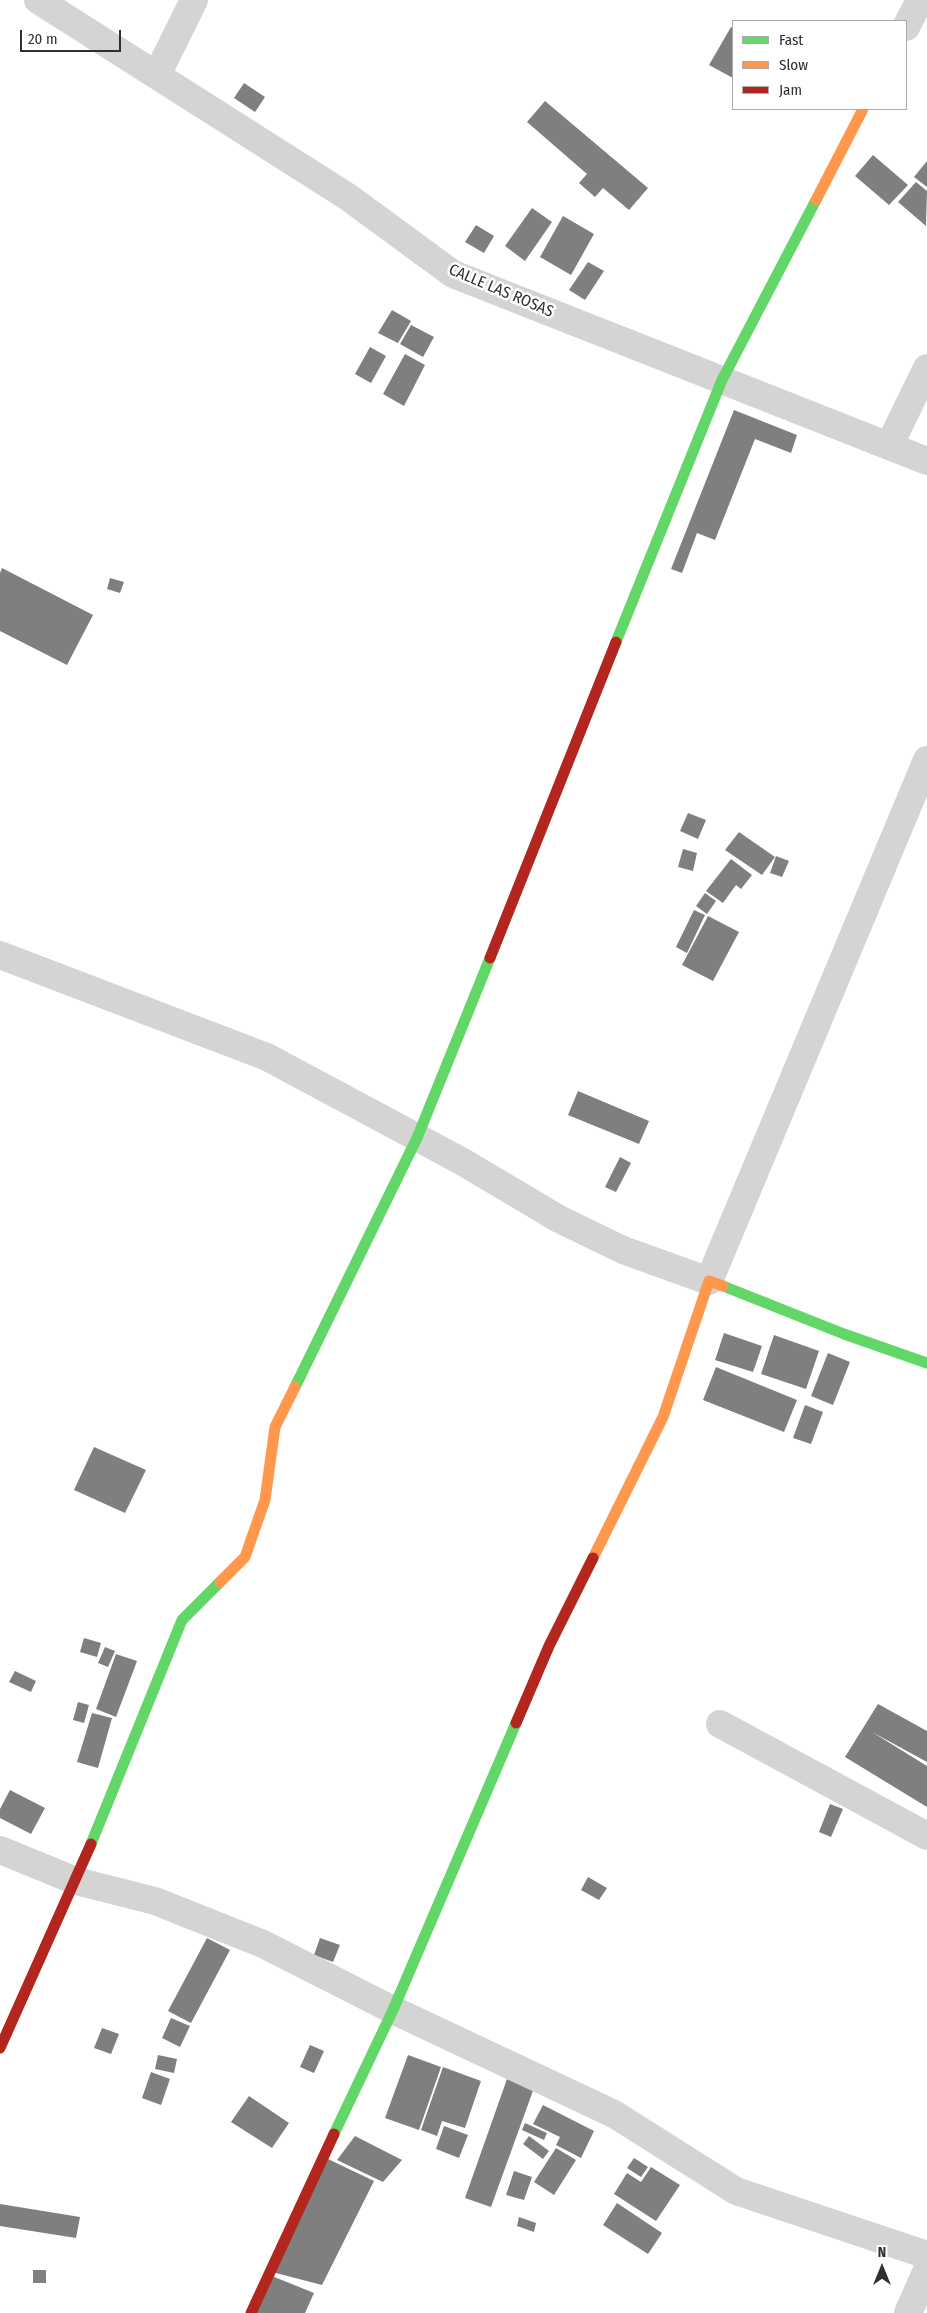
<!DOCTYPE html>
<style>
body{margin:0}
#map{position:relative;width:927px;height:2313px;overflow:hidden;background:#fff;font-family:"Fira Sans Condensed",sans-serif}
canvas{display:block}
.legend{position:absolute;left:732px;top:20px;width:175px;height:90px;box-sizing:border-box;background:#fff;border:1px solid #acacac;margin:0;padding:6px 9px;list-style:none;font-size:15px;color:#2f2f2f}
.legend li{display:flex;align-items:center;gap:10px;height:25px}
.legend b{width:25px;border:1px solid #acacac}
.north{position:absolute;left:857px;top:2243px;width:50px;height:50px;-webkit-text-stroke:4px #fff;paint-order:stroke;rotate:0deg;font-size:14px;font-weight:700;line-height:20px;text-align:center;color:#2f2f2f}
.north::after{content:'';display:block;margin:auto;width:18px;height:22px;background:#2f2f2f;clip-path:polygon(50% 0,100% 100%,50% 72%,0 100%)}
.scale{position:absolute;left:20px;top:30px;width:101px;height:22px;box-sizing:border-box;border:2px solid #2f2f2f;border-top:0;padding-left:6px;font-size:15px;line-height:18px;white-space:nowrap;color:#2f2f2f;-webkit-text-stroke:4px #fff;paint-order:stroke}
</style>
<div id="map">
<canvas width="927" height="2313"></canvas>
<ul class="legend">
<li><b style="height:6px;background:#63d668"></b>Fast</li>
<li><b style="height:6px;background:#ff974d"></b>Slow</li>
<li><b style="height:6px;background:#b3261e"></b>Jam</li>
</ul>
<div class="north">N</div>
<div class="scale">20 m</div>
</div>
<script>
const ctx = document.querySelector('canvas').getContext('2d');
ctx.lineJoin = 'round';
function paint(path, color) {
  ctx.fillStyle = color;
  ctx.fill(path, 'evenodd');
}
function toPath(rows) {
  const path = new Path2D();
  for (const r of rows) {
    path.moveTo(r[0], r[1]);
    for (let i = 2; i < r.length; i += 2) path.lineTo(r[i], r[i + 1]);
  }
  return path;
}
function trace(path, color, width, dash) {
  ctx.strokeStyle = color;
  ctx.lineWidth = width;
  ctx.lineCap = dash ? 'butt' : 'round';
  ctx.setLineDash(dash || []);
  ctx.stroke(path);
}
function label(font, color, halo, rows, align = 'center') {
  ctx.font = font + ' "Fira Sans Condensed",sans-serif';
  ctx.lineWidth = 5;
  ctx.setLineDash([]);
  ctx.textBaseline = 'middle';
  ctx.strokeStyle = halo;
  ctx.fillStyle = color;
  for (const [text, x, y, turn = 0] of rows) {
    ctx.save();
    ctx.translate(x, y);
    ctx.rotate((+turn || 0) * Math.PI / 180);
    ctx.textAlign = isNaN(turn) ? turn : align;
    if (halo) ctx.strokeText(text, 0, 0);
    ctx.fillText(text, 0, 0);
    ctx.restore();
  }
}
const building = toPath([
 [731,27,733,28,733,78,709,65],
 [244,83,265,97,255,112,234,98],
 [545,101,648,188,629,210,603,188,595,197,579,183,587,174,527,122],
 [873,155,908,185,889,205,855,176],
 [927,161,927,187,914,177],
 [916,182,927,191,926,226,898,202],
 [532,208,552,222,525,261,505,246],
 [563,216,594,234,571,275,540,257],
 [476,225,494,236,484,253,465,242],
 [588,262,604,271,585,300,569,290],
 [392,310,411,321,398,343,378,333],
 [411,325,434,337,423,357,400,344],
 [370,347,386,356,371,383,355,374],
 [405,354,425,365,404,406,383,394],
 [734,410,797,435,791,453,755,439,715,540,697,533,682,573,671,569],
 [2,568,93,615,67,665,0,631,0,573],
 [110,578,124,582,120,593,107,589],
 [688,813,706,820,698,839,680,831],
 [739,832,775,857,762,875,725,850],
 [683,849,697,853,693,871,678,867],
 [776,856,789,861,782,877,770,873],
 [731,859,752,875,741,889,736,885,723,903,706,891],
 [705,893,716,901,707,914,696,906],
 [694,910,705,915,687,953,676,947],
 [708,916,739,932,713,981,682,965],
 [578,1091,649,1121,639,1144,568,1115],
 [620,1157,631,1163,616,1192,605,1187],
 [724,1333,762,1346,753,1372,715,1360],
 [774,1335,819,1351,806,1389,761,1374],
 [828,1353,850,1362,833,1405,811,1396],
 [716,1367,797,1400,784,1432,703,1400],
 [805,1405,823,1412,811,1444,793,1438],
 [94,1447,146,1470,125,1513,74,1490],
 [84,1638,101,1643,97,1657,80,1652],
 [105,1647,115,1651,108,1667,98,1663],
 [116,1654,137,1661,116,1717,96,1709],
 [15,1671,36,1681,31,1692,9,1682],
 [78,1702,89,1705,84,1723,73,1720],
 [878,1704,927,1731,927,1762,872,1732,927,1766,927,1807,845,1757],
 [92,1713,112,1718,98,1768,77,1762],
 [10,1790,45,1808,31,1834,0,1818,0,1809],
 [830,1804,843,1809,831,1837,819,1832],
 [588,1877,607,1888,599,1900,581,1890],
 [207,1938,230,1950,191,2023,168,2011],
 [320,1938,340,1945,333,1962,314,1955],
 [171,2018,190,2026,180,2047,162,2038],
 [102,2028,119,2034,111,2054,94,2048],
 [310,2045,324,2051,314,2073,300,2067],
 [158,2055,177,2059,174,2073,155,2069],
 [408,2055,441,2067,419,2130,385,2118],
 [443,2067,481,2081,465,2128,442,2121,437,2136,421,2130],
 [151,2072,170,2079,161,2105,142,2098],
 [507,2079,534,2088,491,2207,465,2198],
 [249,2096,289,2123,272,2148,231,2122],
 [543,2105,594,2131,581,2158,556,2145,560,2137,533,2124],
 [525,2123,547,2133,544,2140,522,2130],
 [444,2126,468,2135,459,2158,436,2149],
 [355,2136,402,2160,383,2182,337,2160],
 [529,2136,549,2151,543,2159,523,2144],
 [556,2148,576,2160,554,2195,534,2182],
 [634,2158,648,2167,641,2177,627,2168],
 [328,2159,374,2181,322,2285,272,2272],
 [651,2167,680,2185,656,2221,614,2194,627,2173,641,2182],
 [514,2171,532,2177,524,2200,506,2195],
 [617,2203,662,2233,648,2254,603,2225],
 [0,2204,80,2217,76,2238,0,2226],
 [519,2217,536,2223,534,2232,517,2226],
 [33,2270,46,2270,46,2283,33,2283],
 [272,2276,314,2293,305,2313,256,2313]
]);
const street = toPath([
 [38,0,348,197,453,274,927,461],
 [906,27,920,0],
 [157,75,194,0],
 [889,446,927,368],
 [0,955,267,1057,463,1162,559,1219,623,1250,709,1281,927,760],
 [720,1724,927,1836],
 [0,1850,76,1881,155,1901,263,1944,393,2010,614,2114,736,2191,927,2255],
 [908,2313,927,2270]
]);
const fast = toPath([
 [616,642,722,380,816,200],
 [723,1286,844,1334,927,1363],
 [295,1387,417,1138,490,958],
 [91,1844,182,1620,220,1582],
 [334,2134,393,2010,516,1723]
]);
const slow = toPath([
 [816,200,863,109],
 [593,1558,663,1417,709,1281,723,1286],
 [220,1582,245,1557,265,1500,275,1427,295,1387]
]);
const jam = toPath([
 [490,958,616,642],
 [516,1723,549,1646,593,1558],
 [0,2048,91,1844],
 [251,2313,334,2134]
]);
const streetNames = [
 ["CALLE LAS ROSAS",501,291,23]
];
paint(building, '#7f7f7f');
trace(street, '#d4d4d4', 28);
trace(fast, '#63d668', 11);
trace(slow, '#ff974d', 11);
trace(jam, '#b3261e', 11);
label('16px', '#2f2f2f', '#fff', streetNames);
</script>
